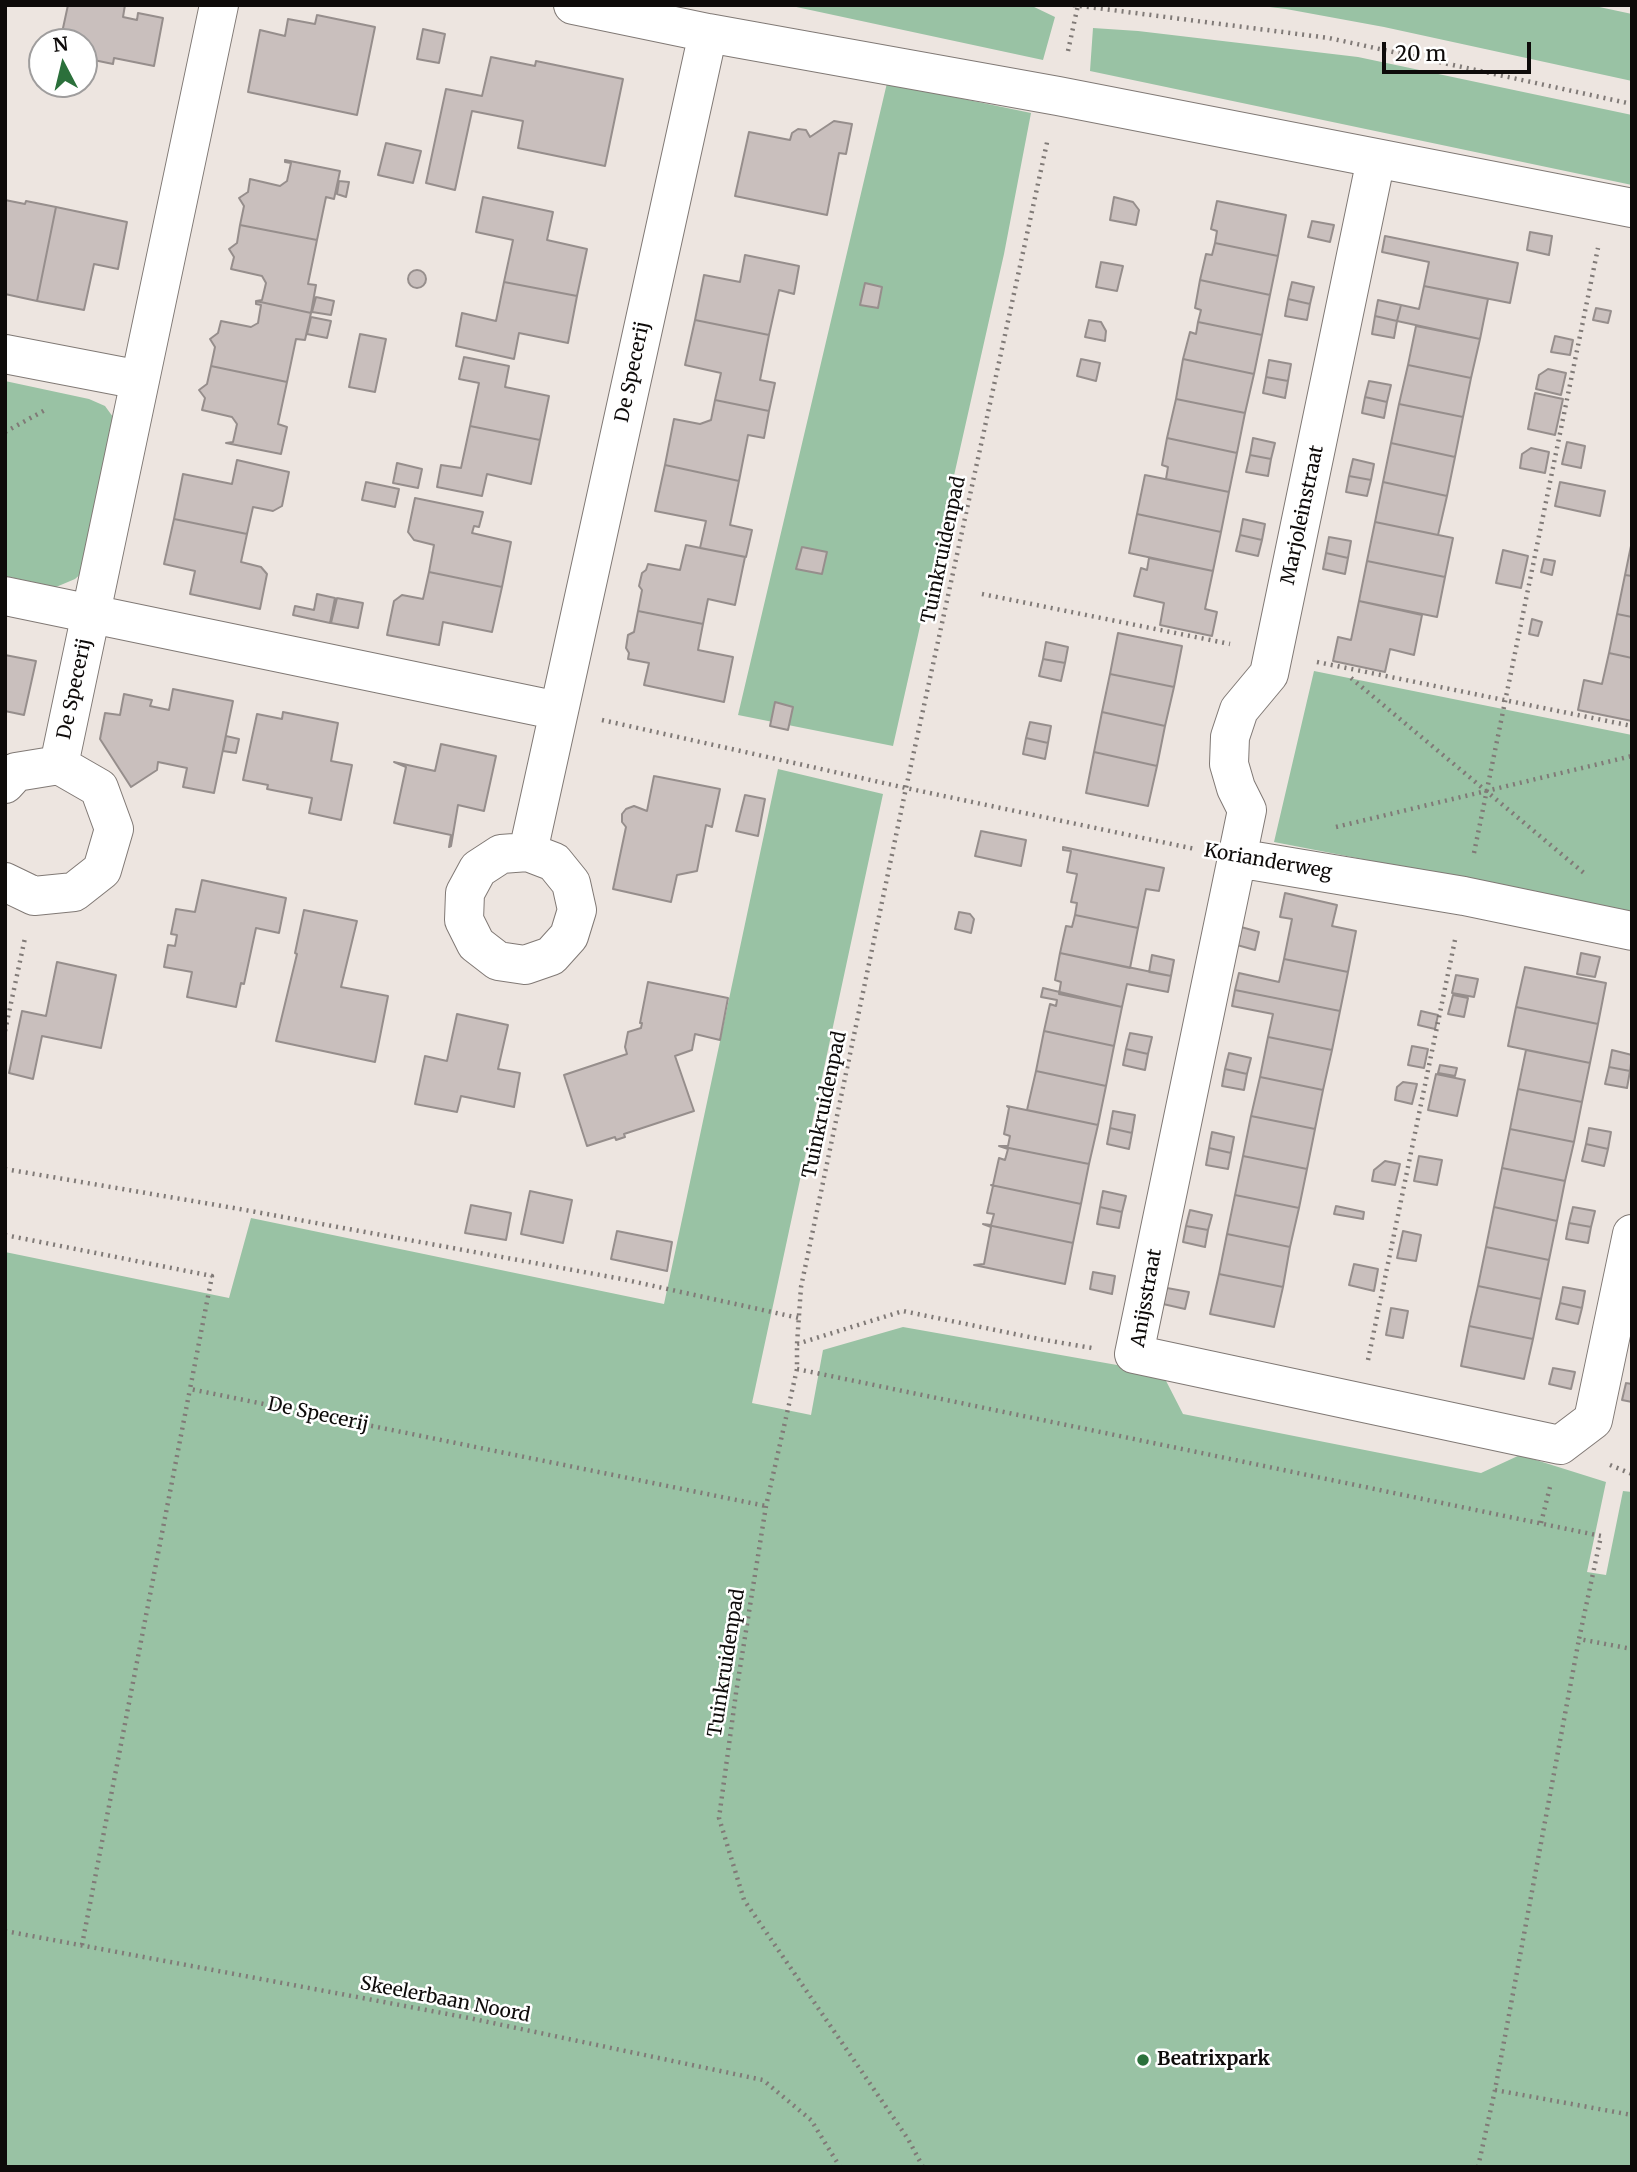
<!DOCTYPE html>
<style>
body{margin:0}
#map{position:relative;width:1637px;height:2172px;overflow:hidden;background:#ede5e0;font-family:Merriweather,serif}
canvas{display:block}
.frame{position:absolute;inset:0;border:7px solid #0e0b0a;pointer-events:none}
.north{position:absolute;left:28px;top:28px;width:70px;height:70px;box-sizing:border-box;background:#fff;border:2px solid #9f9d9d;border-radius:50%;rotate:353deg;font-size:19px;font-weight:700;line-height:28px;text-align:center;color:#0e0b0a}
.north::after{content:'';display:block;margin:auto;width:24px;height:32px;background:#2b703b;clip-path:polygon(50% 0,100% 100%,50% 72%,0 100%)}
.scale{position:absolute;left:1382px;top:42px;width:149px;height:32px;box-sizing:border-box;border:4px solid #0e0b0a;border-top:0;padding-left:9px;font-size:21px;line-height:24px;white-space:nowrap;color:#0e0b0a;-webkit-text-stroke:5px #fff;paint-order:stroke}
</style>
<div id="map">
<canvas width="1637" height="2172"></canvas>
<div class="frame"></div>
<div class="north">N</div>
<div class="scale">20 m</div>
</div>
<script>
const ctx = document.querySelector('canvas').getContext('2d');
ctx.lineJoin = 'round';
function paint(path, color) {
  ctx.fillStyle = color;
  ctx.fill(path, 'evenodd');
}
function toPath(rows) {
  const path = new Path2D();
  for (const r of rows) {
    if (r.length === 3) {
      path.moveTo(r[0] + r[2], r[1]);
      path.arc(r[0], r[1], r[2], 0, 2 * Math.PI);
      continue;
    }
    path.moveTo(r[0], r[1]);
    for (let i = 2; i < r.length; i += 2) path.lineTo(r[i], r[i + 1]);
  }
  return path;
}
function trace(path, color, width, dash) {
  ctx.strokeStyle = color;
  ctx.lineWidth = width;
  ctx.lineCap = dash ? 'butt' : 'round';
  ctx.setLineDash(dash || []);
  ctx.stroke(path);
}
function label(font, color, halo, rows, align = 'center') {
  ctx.font = font + ' Merriweather,serif';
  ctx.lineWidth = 5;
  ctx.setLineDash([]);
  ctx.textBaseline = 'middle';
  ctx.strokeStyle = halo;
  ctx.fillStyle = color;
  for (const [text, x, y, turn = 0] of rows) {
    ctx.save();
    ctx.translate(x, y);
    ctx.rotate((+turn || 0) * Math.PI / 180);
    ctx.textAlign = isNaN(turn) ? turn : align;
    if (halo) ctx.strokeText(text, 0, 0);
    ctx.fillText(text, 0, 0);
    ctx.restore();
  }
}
const green = toPath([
 [787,5,1030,5,1055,17,1043,60],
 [1253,5,1590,5,1632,14,1632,81,1384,27,1286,9],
 [1093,28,1138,31,1358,57,1632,115,1632,185,1090,71],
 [887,83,1031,113,1004,254,893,746,738,715],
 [5,381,89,399,105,406,113,417,83,572,75,579,56,587,5,576],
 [1314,671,1632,735,1631,911,1274,842],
 [778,769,883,794,752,1403,811,1415,823,1350,903,1327,1162,1373,1183,1414,1481,1473,1520,1455,1606,1482,1587,1572,1606,1575,1623,1491,1632,1492,1632,2167,5,2167,5,1252,229,1298,251,1218,664,1304]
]);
const building = toPath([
 [68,5,125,5,123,17,137,20,138,13,163,18,154,66,114,58,113,64,84,58,84,42,60,42,68,5],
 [317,15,375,27,357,115,248,92,260,30,285,36,288,19,315,24,317,15],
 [423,29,445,34,439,63,417,59,423,29],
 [491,57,535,66,536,61,623,79,605,166,518,148,523,121,472,111,455,190,426,183,446,89,482,96,491,57],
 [834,121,852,124,846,154,839,153,827,215,735,196,749,132,790,140,792,133,798,129,806,130,810,137,834,121],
 [386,143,421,151,413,183,378,175,386,143],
 [285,160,340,171,334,199,326,197,317,240,240,225,244,206,239,198,248,192,250,179,280,186,287,181,291,163,285,162,285,160],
 [339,181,349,182,346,197,337,194,339,181],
 [483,197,553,212,547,240,587,249,577,296,504,282,513,240,476,232,483,197],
 [1114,197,1133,202,1139,210,1136,225,1110,220,1114,197],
 [5,200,25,204,26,201,56,207,37,301,5,294,5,200],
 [1217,201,1286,215,1278,256,1215,243,1217,231,1211,229,1217,201],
 [56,207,127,222,118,269,94,264,84,310,37,301,56,207],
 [1312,221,1334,225,1330,242,1308,237,1312,221],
 [240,225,317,240,308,284,316,285,311,313,256,301,262,300,266,283,262,276,231,269,234,257,229,249,237,243,240,225],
 [1530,232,1552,236,1549,255,1527,250,1530,232],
 [1385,236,1518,263,1510,303,1424,286,1429,262,1382,252,1385,236],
 [1215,243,1278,256,1270,295,1200,280,1206,254,1212,255,1215,243],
 [745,255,799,266,794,294,779,290,769,335,695,320,704,275,740,282,745,255],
 [1101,262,1123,266,1117,291,1096,287,1101,262],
 [417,279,9],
 [1200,280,1270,295,1262,335,1198,322,1201,310,1195,308,1200,280],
 [504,282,577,296,568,343,519,333,514,359,456,346,462,313,496,321,504,282],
 [1292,282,1314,287,1310,304,1288,299,1292,282],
 [865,283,882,287,878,308,860,305,865,283],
 [1424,286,1488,299,1480,339,1397,321,1401,305,1419,309,1424,286],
 [316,297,334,301,331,315,312,312,316,297],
 [1288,299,1310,304,1307,320,1285,316,1288,299],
 [1378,300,1401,305,1397,321,1375,316,1378,300],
 [256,301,311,313,305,340,296,339,287,382,211,366,215,347,210,339,218,333,221,321,251,327,258,323,261,305,256,304,256,301],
 [1596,308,1611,311,1608,323,1593,320,1596,308],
 [1375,316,1397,321,1394,338,1372,334,1375,316],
 [311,317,331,321,327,338,307,334,311,317],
 [695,320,769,335,760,380,775,383,769,411,715,400,721,373,685,365,695,320],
 [1089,320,1101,322,1106,331,1105,341,1085,337,1089,320],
 [1198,322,1262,335,1254,374,1183,359,1190,332,1196,334,1198,322],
 [1416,326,1480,339,1471,378,1408,365,1416,326],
 [360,334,386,339,375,392,349,387,360,334],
 [1555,336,1573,340,1570,355,1551,352,1555,336],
 [464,357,509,366,505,387,549,396,540,440,470,426,479,383,459,379,464,357],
 [1081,359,1100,363,1096,381,1077,376,1081,359],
 [1183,359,1254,374,1245,413,1176,399,1183,359],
 [1269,360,1291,364,1288,381,1266,377,1269,360],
 [1408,365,1471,378,1463,417,1399,404,1408,365],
 [211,366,287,382,278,424,287,427,281,454,226,443,233,442,237,424,232,417,202,410,205,398,199,390,207,384,211,366],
 [1548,369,1566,373,1561,395,1536,389,1539,375,1548,369],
 [1266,377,1288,381,1285,398,1263,393,1266,377],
 [1369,381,1391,385,1387,402,1365,397,1369,381],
 [1535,393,1563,399,1555,435,1528,429,1535,393],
 [1365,397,1387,402,1384,418,1362,413,1365,397],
 [1176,399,1245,413,1237,453,1167,438,1176,399],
 [715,400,769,411,764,438,748,435,739,481,665,465,674,419,700,424,711,420,715,400],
 [1399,404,1463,417,1455,457,1391,443,1399,404],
 [470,426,540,440,531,484,487,474,482,496,437,487,441,465,461,468,470,426],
 [1167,438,1237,453,1229,492,1166,479,1168,467,1162,465,1167,438],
 [1253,438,1275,443,1271,459,1250,455,1253,438],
 [1567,442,1585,446,1581,468,1562,464,1567,442],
 [1391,443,1455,457,1447,496,1383,482,1391,443],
 [1531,448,1549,452,1545,473,1520,468,1522,454,1531,448],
 [1250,455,1271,459,1268,476,1246,472,1250,455],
 [1353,459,1374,464,1371,480,1349,476,1353,459],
 [237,460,289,472,282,506,273,511,253,507,247,534,174,519,183,474,232,484,237,460],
 [397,463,422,469,418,488,393,483,397,463],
 [665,465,739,481,730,525,752,530,746,557,700,548,706,521,655,511,665,465],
 [1145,475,1229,492,1221,532,1137,514,1145,475],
 [1349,476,1371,480,1367,496,1346,492,1349,476],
 [366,482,399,489,395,507,362,500,366,482],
 [1383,482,1447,496,1438,535,1375,522,1383,482],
 [1560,482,1605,491,1600,516,1555,506,1560,482],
 [415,498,483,512,479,527,474,526,472,533,511,542,502,587,429,572,434,545,414,540,408,532,415,498],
 [1137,514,1221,532,1213,571,1129,553,1137,514],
 [174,519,247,534,241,562,261,567,267,574,260,609,190,594,195,571,164,564,174,519],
 [1243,519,1265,524,1262,540,1240,535,1243,519],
 [1375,522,1453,538,1445,577,1367,561,1375,522],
 [1240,535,1262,540,1258,556,1236,551,1240,535],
 [1329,537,1351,541,1348,558,1326,553,1329,537],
 [1632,541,1632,576,1625,575,1632,541],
 [686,545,745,557,735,605,708,599,703,624,638,611,642,590,639,586,642,573,646,570,648,564,680,570,686,545],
 [802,547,827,552,822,574,796,569,802,547],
 [1503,550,1528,556,1521,588,1496,583,1503,550],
 [1326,553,1348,558,1345,574,1323,569,1326,553],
 [1149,558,1213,571,1205,609,1217,612,1212,636,1160,625,1164,603,1134,596,1141,568,1147,570,1149,558],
 [1544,559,1555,561,1552,575,1541,572,1544,559],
 [1367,561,1445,577,1437,617,1359,601,1367,561],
 [429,572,502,587,492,632,443,622,439,645,387,635,394,601,402,595,423,599,429,572],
 [1625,575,1632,576,1632,617,1617,614,1625,575],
 [317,594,335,598,330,623,293,615,295,606,314,610,317,594],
 [337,598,363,603,358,628,331,623,337,598],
 [1359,601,1422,615,1414,655,1390,649,1385,672,1333,661,1338,637,1351,640,1359,601],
 [638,611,703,624,698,650,733,657,724,702,644,685,649,663,628,659,629,653,626,648,628,635,634,632,638,611],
 [1617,614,1632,617,1632,658,1609,653,1617,614],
 [1532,619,1542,622,1538,636,1529,634,1532,619],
 [1118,633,1182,646,1174,687,1110,674,1118,633],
 [1046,642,1068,647,1065,663,1043,659,1046,642],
 [1609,653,1632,658,1632,721,1578,710,1584,680,1602,684,1609,653],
 [5,655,36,661,24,715,5,711,5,655],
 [1043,659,1065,663,1061,681,1039,676,1043,659],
 [1110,674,1174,687,1165,726,1102,712,1110,674],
 [173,689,233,701,214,793,183,787,187,768,158,762,157,770,131,787,100,739,105,713,120,715,124,694,152,700,150,706,169,710,173,689],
 [775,702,793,707,788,730,770,726,775,702],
 [283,712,338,723,331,761,352,765,341,820,309,813,312,798,267,789,268,785,243,780,257,714,282,719,283,712],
 [1102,712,1165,726,1157,766,1094,752,1102,712],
 [1030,722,1051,726,1048,743,1026,738,1030,722],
 [226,736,239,739,236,753,223,751,226,736],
 [1026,738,1048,743,1045,759,1023,754,1026,738],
 [441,744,496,756,484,811,458,805,451,846,449,847,451,835,394,823,406,767,394,762,435,771,441,744],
 [1094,752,1157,766,1148,806,1086,793,1094,752],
 [654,776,720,789,712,827,706,825,697,871,677,875,671,902,613,889,626,827,622,822,622,814,626,809,634,806,647,811,654,776],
 [745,795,765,799,758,836,736,831,745,795],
 [981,831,1026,840,1021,866,975,856,981,831],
 [1063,847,1164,868,1159,891,1146,889,1138,928,1075,915,1077,903,1071,902,1077,874,1067,872,1071,851,1063,850,1063,847],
 [202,880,286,898,279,933,256,928,244,984,241,983,236,1007,187,997,192,972,164,967,168,945,175,946,177,935,171,934,176,909,195,912,202,880],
 [1285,893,1337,905,1332,926,1356,931,1348,972,1284,959,1292,919,1280,917,1285,893],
 [304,910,357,921,341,987,388,996,375,1062,276,1041,297,954,295,953,304,910],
 [959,912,970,914,974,919,971,933,955,929,959,912],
 [1075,915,1138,928,1130,968,1060,953,1066,926,1072,927,1075,915],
 [1241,927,1259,932,1255,950,1237,945,1241,927],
 [1060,953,1171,976,1168,992,1127,984,1122,1007,1059,994,1061,982,1055,980,1060,953],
 [1581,953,1600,957,1595,977,1577,974,1581,953],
 [1152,955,1174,960,1171,976,1149,972,1152,955],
 [1284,959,1348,972,1340,1011,1235,990,1239,973,1279,982,1284,959],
 [57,962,116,975,101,1048,42,1036,33,1079,9,1073,22,1011,46,1016,57,962],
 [1525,967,1606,983,1598,1024,1516,1007,1525,967],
 [1456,975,1478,979,1474,997,1452,993,1456,975],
 [648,982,728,998,720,1040,695,1034,692,1050,675,1056,694,1111,624,1134,625,1137,616,1140,615,1137,587,1146,564,1075,627,1054,625,1047,628,1032,641,1028,642,1023,640,1023,648,982],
 [1043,988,1122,1007,1114,1046,1044,1031,1050,1004,1056,1006,1057,1000,1041,997,1043,988],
 [1235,990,1340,1011,1332,1050,1268,1037,1273,1014,1232,1006,1235,990],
 [1453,995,1468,998,1464,1017,1448,1014,1453,995],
 [1516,1007,1598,1024,1590,1063,1508,1046,1516,1007],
 [1421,1011,1438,1015,1435,1029,1418,1025,1421,1011],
 [457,1014,508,1025,498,1069,520,1073,514,1107,461,1096,457,1112,415,1104,425,1056,447,1061,457,1014],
 [1044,1031,1114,1046,1106,1086,1036,1071,1044,1031],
 [1130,1033,1152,1037,1148,1054,1126,1049,1130,1033],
 [1268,1037,1332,1050,1323,1090,1260,1077,1268,1037],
 [1412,1046,1428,1049,1424,1068,1408,1065,1412,1046],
 [1126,1049,1148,1054,1145,1070,1123,1065,1126,1049],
 [1526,1050,1590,1063,1582,1102,1518,1089,1526,1050],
 [1612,1050,1632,1055,1630,1071,1609,1067,1612,1050],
 [1229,1053,1251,1058,1247,1074,1225,1069,1229,1053],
 [1440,1065,1457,1068,1455,1076,1438,1073,1440,1065],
 [1609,1067,1630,1071,1627,1088,1605,1084,1609,1067],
 [1225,1069,1247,1074,1244,1090,1222,1086,1225,1069],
 [1036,1071,1106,1086,1098,1125,1027,1110,1036,1071],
 [1436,1074,1465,1080,1457,1116,1428,1110,1436,1074],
 [1260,1077,1323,1090,1315,1129,1251,1116,1260,1077],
 [1403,1082,1417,1084,1412,1104,1395,1100,1397,1087,1403,1082],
 [1518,1089,1582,1102,1574,1142,1510,1129,1518,1089],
 [1007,1106,1098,1125,1089,1164,999,1146,1008,1146,1010,1136,1004,1134,1009,1108,1007,1106],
 [1113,1111,1135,1115,1132,1133,1110,1128,1113,1111],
 [1251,1116,1315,1129,1307,1169,1243,1156,1251,1116],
 [1110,1128,1132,1133,1129,1149,1107,1144,1110,1128],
 [1589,1128,1611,1132,1608,1149,1586,1144,1589,1128],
 [1510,1129,1574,1142,1565,1181,1502,1168,1510,1129],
 [1212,1132,1234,1137,1231,1153,1209,1148,1212,1132],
 [1586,1144,1608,1149,1604,1166,1582,1161,1586,1144],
 [999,1146,1089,1164,1081,1204,991,1185,993,1185,999,1158,1005,1160,1008,1149,999,1146],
 [1209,1148,1231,1153,1228,1169,1206,1165,1209,1148],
 [1243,1156,1307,1169,1299,1208,1235,1195,1243,1156],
 [1419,1156,1442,1160,1437,1185,1414,1181,1419,1156],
 [1385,1161,1400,1164,1395,1185,1372,1181,1374,1170,1385,1161],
 [1502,1168,1565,1181,1557,1221,1494,1207,1502,1168],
 [991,1185,1081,1204,1073,1243,983,1224,991,1225,994,1214,987,1213,993,1186,991,1185],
 [530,1191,572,1200,563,1243,521,1234,530,1191],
 [1103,1191,1126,1196,1122,1212,1100,1207,1103,1191],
 [1235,1195,1299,1208,1290,1247,1227,1234,1235,1195],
 [471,1205,511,1213,506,1240,465,1233,471,1205],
 [1336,1206,1364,1212,1363,1219,1334,1214,1336,1206],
 [1100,1207,1122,1212,1119,1228,1097,1224,1100,1207],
 [1494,1207,1557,1221,1549,1260,1486,1247,1494,1207],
 [1573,1207,1595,1211,1591,1227,1569,1223,1573,1207],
 [1190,1210,1212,1215,1208,1230,1186,1226,1190,1210],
 [1569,1223,1591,1227,1588,1243,1566,1239,1569,1223],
 [983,1224,1073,1243,1065,1284,974,1265,984,1264,991,1227,983,1224],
 [1186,1226,1208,1230,1205,1247,1183,1242,1186,1226],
 [617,1231,672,1242,667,1271,611,1259,617,1231],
 [1403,1231,1421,1235,1416,1261,1397,1258,1403,1231],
 [1227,1234,1290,1247,1283,1287,1219,1274,1227,1234],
 [1486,1247,1549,1260,1541,1299,1478,1286,1486,1247],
 [1354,1264,1378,1269,1374,1291,1349,1285,1354,1264],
 [1093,1272,1115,1276,1112,1294,1090,1289,1093,1272],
 [1219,1274,1283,1287,1274,1327,1210,1314,1219,1274],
 [1478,1286,1541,1299,1533,1339,1469,1326,1478,1286],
 [1563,1287,1585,1291,1582,1308,1560,1303,1563,1287],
 [1167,1288,1189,1292,1185,1309,1163,1304,1167,1288],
 [1560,1303,1582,1308,1578,1324,1556,1319,1560,1303],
 [1391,1308,1408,1311,1403,1338,1386,1335,1391,1308],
 [1469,1326,1533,1339,1524,1379,1461,1366,1469,1326],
 [1553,1368,1575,1372,1571,1389,1549,1384,1553,1368],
 [1626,1383,1632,1384,1632,1402,1622,1400,1626,1383]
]);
const path = toPath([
 [1073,5,1329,38,1632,104],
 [1068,51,1078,5],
 [5,432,47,409],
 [982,594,1230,644],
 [1317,662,1632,726],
 [1351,678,1584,873],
 [602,720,906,788,1195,849],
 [1336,827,1632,756],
 [1474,853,1598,248],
 [5,1031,25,938],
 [5,1169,234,1208,622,1279,799,1318],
 [5,1235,212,1276,190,1389,766,1506],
 [797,1344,903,1311,1039,1339,1092,1348],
 [1368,1360,1455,940],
 [797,1369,1601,1536,1579,1639,1632,1649],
 [1610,1465,1632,1474],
 [1541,1523,1550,1487],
 [5,1931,469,2018,763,2080,811,2120,840,2167],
 [82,1945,190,1389],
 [1495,2090,1632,2115],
 [923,2167,908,2139,744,1900,719,1818,736,1693,766,1506,797,1369,797,1344,801,1287,906,788,1048,138],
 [1478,2167,1495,2090,1579,1639]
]);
const street = toPath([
 [573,5,708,33,1058,96,1632,208],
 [1376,159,1269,674,1239,710,1230,737,1229,764,1236,788,1247,810,1134,1354,1560,1445,1593,1420,1632,1234],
 [5,354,140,380],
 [5,596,559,711,708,33],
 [59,765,219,5],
 [5,784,16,772,59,765,99,788,114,829,102,870,74,892,34,896,5,882],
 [528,852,554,862,571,883,577,910,569,936,551,956,525,965,498,961,476,944,464,920,465,893,478,869,501,854,528,852,559,711],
 [1237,858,1464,896,1632,931]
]);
const markers = [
 [1143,2060,7,"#2b703b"]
];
const streetNames = [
 ["De Specerij",633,372,-78],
 ["Marjoleinstraat",1303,515,-78],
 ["Tuinkruidenpad",944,550,-78],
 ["De Specerij",75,689,-78],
 ["Korianderweg",1268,862,10],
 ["Tuinkruidenpad",825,1105,-78],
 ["Anijsstraat",1147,1298,-80],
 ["De Specerij",318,1415,12],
 ["Tuinkruidenpad",727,1663,-81],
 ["Skeelerbaan Noord",445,2000,11]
];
const poiNames = [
 ["Beatrixpark",1157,2060]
];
paint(green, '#99c2a4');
paint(building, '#c9bfbd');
trace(building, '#968e8c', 2);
trace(street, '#807975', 40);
trace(path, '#807a77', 4.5, [2, 5]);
trace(street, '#fff', 38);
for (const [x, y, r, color] of markers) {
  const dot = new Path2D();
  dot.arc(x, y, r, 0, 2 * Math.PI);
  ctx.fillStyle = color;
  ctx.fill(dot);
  trace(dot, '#fff', 2.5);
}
label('19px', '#0e0b0a', '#fff', streetNames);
label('bold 19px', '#0e0b0a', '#fff', poiNames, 'left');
</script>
